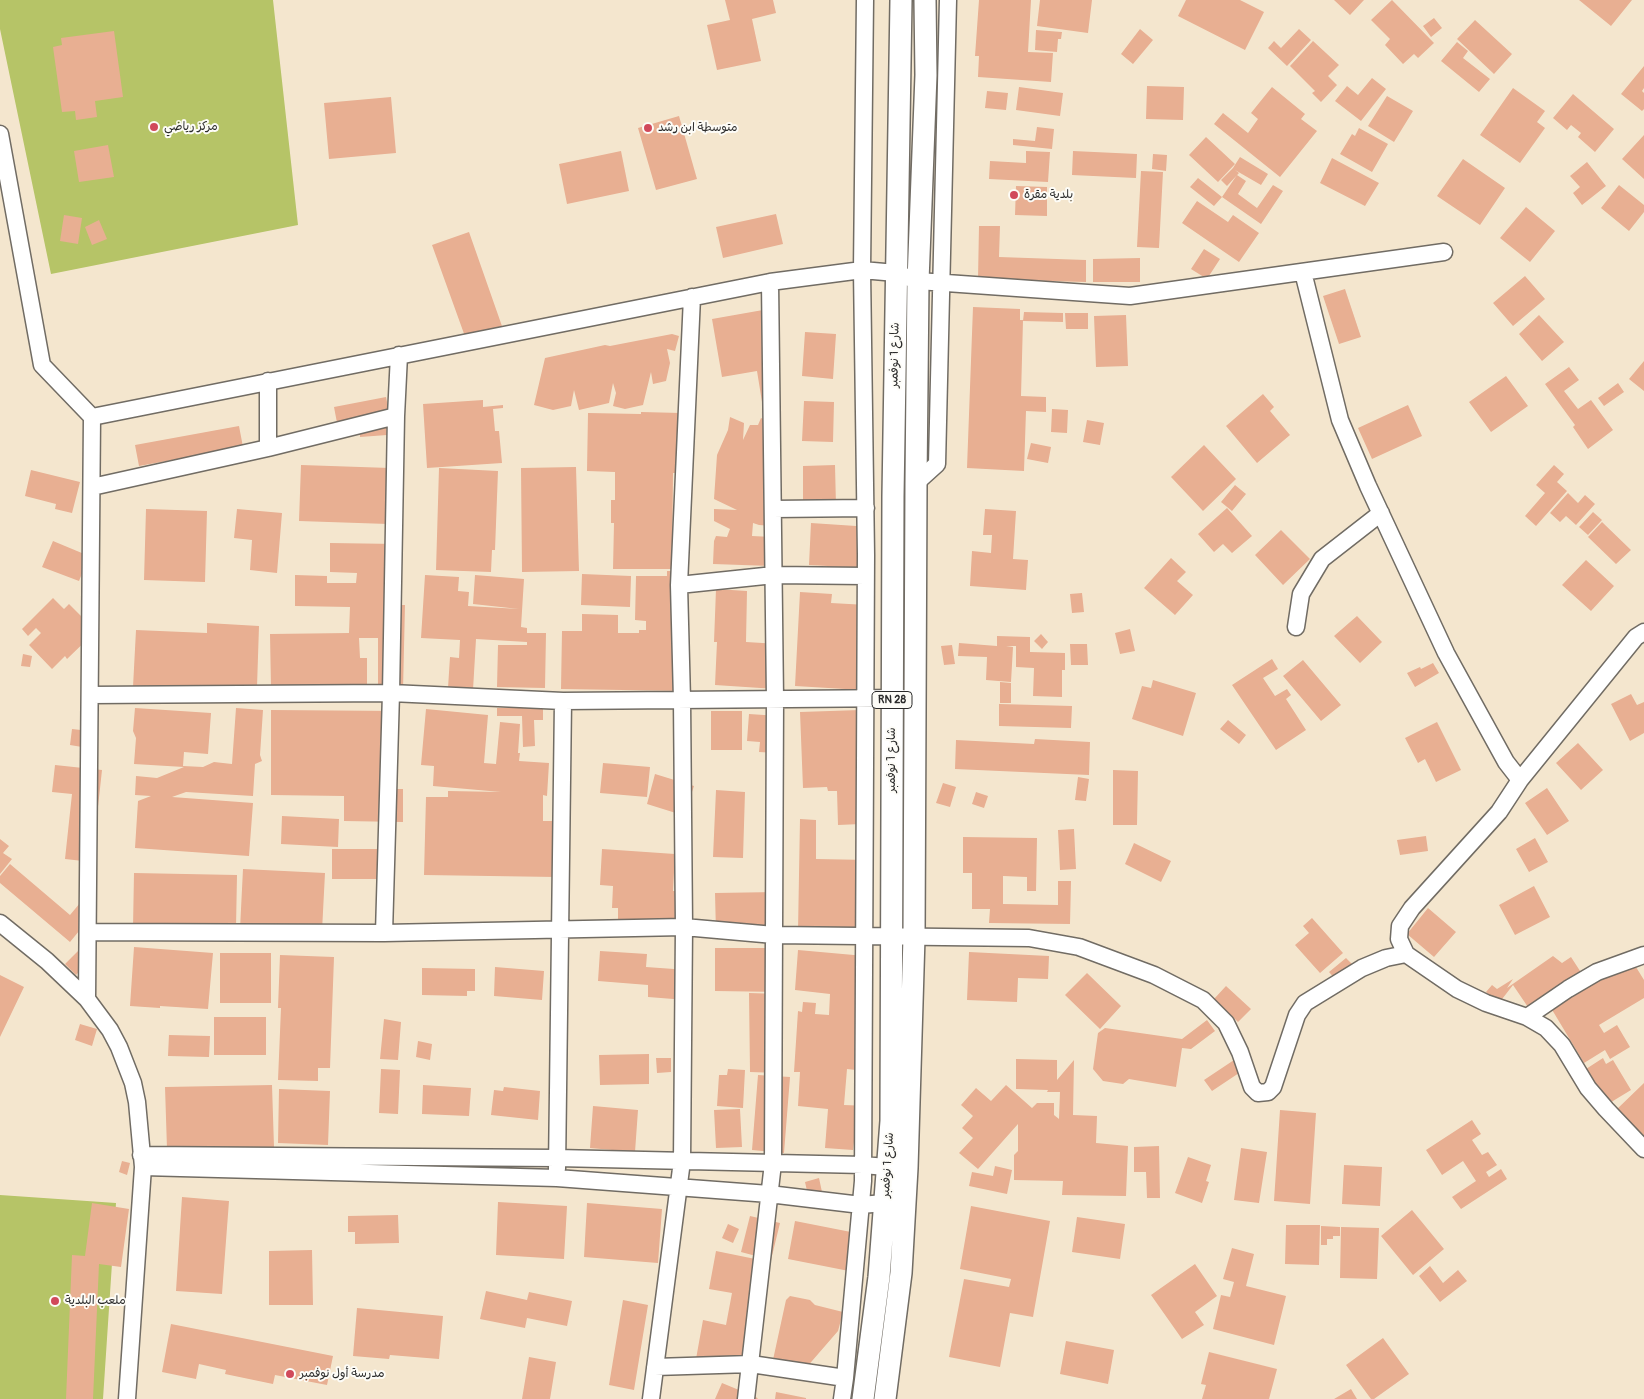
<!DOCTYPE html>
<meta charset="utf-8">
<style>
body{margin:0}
canvas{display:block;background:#f4e6ce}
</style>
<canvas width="1644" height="1399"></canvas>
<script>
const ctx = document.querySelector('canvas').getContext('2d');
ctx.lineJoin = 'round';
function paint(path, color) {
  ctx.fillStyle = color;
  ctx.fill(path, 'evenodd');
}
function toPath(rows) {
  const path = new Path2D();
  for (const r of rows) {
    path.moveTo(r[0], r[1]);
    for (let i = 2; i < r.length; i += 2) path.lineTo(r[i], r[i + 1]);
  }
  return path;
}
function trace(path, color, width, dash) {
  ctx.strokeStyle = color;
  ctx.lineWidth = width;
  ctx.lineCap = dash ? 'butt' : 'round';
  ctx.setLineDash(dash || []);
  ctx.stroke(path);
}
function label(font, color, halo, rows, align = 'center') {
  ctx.font = font + ' Pangolin,"Playpen Sans Arabic",sans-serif';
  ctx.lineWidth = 4;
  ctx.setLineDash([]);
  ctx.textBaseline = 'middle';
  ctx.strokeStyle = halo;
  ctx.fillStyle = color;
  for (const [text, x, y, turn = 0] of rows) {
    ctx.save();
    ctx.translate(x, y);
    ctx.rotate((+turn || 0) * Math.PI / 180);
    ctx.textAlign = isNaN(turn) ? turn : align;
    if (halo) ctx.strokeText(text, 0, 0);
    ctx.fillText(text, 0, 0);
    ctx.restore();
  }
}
const green = toPath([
 [0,0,273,0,298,225,51,274,0,29],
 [0,1195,116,1203,103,1399,0,1399]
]);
const building = toPath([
 [725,0,773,0,776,13,752,19,761,61,717,70,707,25,730,20],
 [979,0,1031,0,1028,52,1053,53,1051,82,978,77,979,56,975,56],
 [1040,0,1092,0,1088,33,1037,26],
 [1186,0,1240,0,1264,12,1245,50,1178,16],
 [1334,0,1364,0,1350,15],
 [1392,0,1434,43,1418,58,1414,54,1403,64,1385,45,1390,39,1371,20],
 [1579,0,1632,0,1611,26],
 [1434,18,1442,28,1431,37,1423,26],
 [1475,20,1512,54,1494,74,1457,39],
 [1140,29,1153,40,1133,64,1121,54],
 [1299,29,1311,40,1287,66,1268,48,1274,41,1281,48],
 [1036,30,1062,32,1061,39,1058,39,1057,52,1035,50],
 [114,31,123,97,95,101,97,117,76,120,75,111,62,112,53,47,62,45,61,38],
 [1313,41,1339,65,1328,76,1337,85,1321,102,1312,93,1315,91,1290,66],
 [1457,42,1468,51,1463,58,1490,79,1479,92,1441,61],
 [1644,66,1644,88,1642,91,1644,93,1644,109,1642,111,1621,94],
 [1372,78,1386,89,1361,121,1335,101,1347,86,1358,95],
 [1147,86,1184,87,1183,120,1146,119],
 [1019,87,1063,93,1060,116,1016,110],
 [1272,87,1305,114,1301,119,1317,131,1280,177,1214,124,1223,113,1248,133,1258,119,1251,113],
 [1513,88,1545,111,1537,122,1545,128,1520,163,1480,135],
 [987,91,1008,93,1006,110,985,108],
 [1573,94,1614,129,1595,152,1578,137,1581,133,1571,125,1567,130,1553,118],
 [1387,96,1413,111,1394,142,1368,126],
 [391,97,396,153,329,159,324,103],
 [679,116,697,179,656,190,638,128],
 [1037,127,1054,129,1052,149,1013,145,1013,139,1035,141],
 [1359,128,1388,144,1372,172,1340,154,1352,134,1355,136],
 [1644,135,1644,179,1622,159],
 [1206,137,1235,164,1218,182,1189,155],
 [108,145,114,177,79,182,74,151],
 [621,151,629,191,567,204,559,164],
 [1026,151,1050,152,1048,182,989,179,990,161,1026,163],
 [1073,151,1137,154,1136,178,1072,175],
 [1153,154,1167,155,1166,171,1152,169],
 [1240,157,1268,174,1261,185,1235,170,1239,173,1227,186,1221,180,1233,168],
 [1332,158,1379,183,1365,206,1320,183],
 [1463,159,1505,188,1480,225,1437,196],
 [1587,162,1606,186,1582,205,1573,193,1580,187,1570,176],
 [1141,171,1163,172,1159,248,1137,247],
 [1237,175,1246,181,1238,194,1257,208,1273,185,1283,191,1261,224,1222,197],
 [1198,178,1222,197,1214,206,1190,187],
 [1619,185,1644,205,1644,212,1629,231,1601,208],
 [1016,186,1047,187,1047,216,1015,215],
 [1197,201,1228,222,1233,215,1259,233,1239,262,1182,223],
 [1526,207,1555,231,1530,262,1500,238],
 [776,214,783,244,723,258,716,227],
 [64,215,82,218,78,244,60,241],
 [99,220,107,239,92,245,85,227],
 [979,226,1000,226,999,257,1086,260,1086,282,978,279],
 [469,232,503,329,467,342,432,245],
 [1204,249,1220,259,1207,279,1191,269],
 [1140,258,1140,282,1093,282,1093,259],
 [1525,276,1545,299,1513,326,1493,303],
 [1345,289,1361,337,1339,344,1323,296],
 [973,307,1020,309,1020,320,1023,320,1021,396,1046,397,1046,412,1026,411,1024,471,967,468],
 [763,310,778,399,762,402,757,371,722,377,712,319],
 [1024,312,1063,313,1063,322,1023,321],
 [1065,313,1088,313,1088,329,1066,329],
 [1126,315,1128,366,1096,367,1094,316],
 [1539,315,1564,342,1542,361,1519,334],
 [805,332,836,334,833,379,802,376],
 [672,334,679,336,675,351,667,349,670,363,666,381,653,384,651,372,643,405,625,409,613,406,616,393,613,383,609,403,579,410,574,390,571,406,553,410,534,405,545,358,605,345,610,346],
 [1644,361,1644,391,1629,379],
 [1569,367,1579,380,1564,391,1578,409,1591,400,1613,430,1588,449,1573,427,1575,425,1545,384],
 [1506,376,1528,406,1491,432,1469,402],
 [1618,383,1624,392,1604,406,1598,398],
 [1263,394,1274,407,1270,411,1290,435,1257,463,1226,426],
 [386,397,390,417,338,428,334,407],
 [483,400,483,407,503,405,503,408,493,409,495,431,499,431,502,463,427,468,423,404],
 [804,401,834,402,833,442,802,441],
 [1408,405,1422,436,1372,459,1358,428],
 [1052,409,1068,410,1067,433,1051,432],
 [641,412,681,413,683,473,673,473,672,569,613,569,614,523,611,523,611,500,615,500,615,472,587,471,588,413,641,414],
 [730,417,744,423,743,440,750,425,758,425,761,418,771,423,772,526,759,525,753,523,752,536,772,537,771,566,713,564,714,541,716,536,727,537,730,529,714,521,714,509,737,510,714,499,717,455,728,430],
 [1087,420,1104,423,1100,445,1083,442],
 [386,422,387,435,360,437,359,424],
 [239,426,243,447,139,466,135,445],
 [1031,443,1051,447,1048,463,1027,459],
 [1204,445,1236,479,1203,511,1171,477],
 [301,465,390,468,388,524,299,521],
 [835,465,836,506,803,506,803,466],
 [1554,465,1564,474,1557,482,1567,491,1536,526,1525,516,1545,493,1536,485],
 [576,467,579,571,522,572,521,468],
 [439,468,498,471,495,550,492,550,491,572,436,570],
 [31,470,80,482,72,513,55,509,56,504,25,496],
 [1235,485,1246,494,1232,511,1221,502],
 [1568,493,1578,503,1585,495,1595,504,1576,525,1566,516,1560,522,1550,513],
 [1227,508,1252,536,1232,553,1223,544,1214,552,1198,534],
 [146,509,207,511,205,582,144,580],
 [237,509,282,513,277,573,250,570,252,540,234,538],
 [985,509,1016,511,1013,559,1028,560,1026,590,970,586,972,551,991,553,992,535,983,535],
 [1593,512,1602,520,1588,535,1579,527],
 [1602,522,1631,550,1616,564,1588,537],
 [811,523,871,527,868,577,827,575,827,566,809,565],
 [1281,530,1310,559,1283,585,1255,555],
 [53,541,89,556,79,581,42,567],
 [330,543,398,544,397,605,405,605,403,690,378,690,378,638,359,638,360,658,367,658,367,687,271,688,270,634,349,633,350,607,295,606,295,575,327,576,327,583,356,583,357,573,330,572],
 [1171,558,1186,572,1177,581,1193,595,1175,615,1144,588],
 [1586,560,1614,586,1591,611,1562,585],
 [667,571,685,571,685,691,561,689,562,631,582,631,582,614,618,615,618,633,639,633,639,630,646,630,646,621,635,620,636,576,667,576],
 [582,574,631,576,630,607,581,605],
 [425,575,459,577,458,591,469,592,468,606,519,609,473,604,475,575,524,579,521,627,527,628,527,633,546,633,545,688,497,687,498,645,527,645,527,642,476,639,473,690,448,688,450,657,459,658,460,640,421,638],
 [716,589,747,591,746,642,779,644,776,689,715,685,717,642,714,642],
 [800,592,832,594,831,603,867,605,862,690,795,686],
 [1082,593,1084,612,1072,613,1070,594],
 [53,598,64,609,69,604,96,631,67,659,65,656,52,669,29,645,41,633,36,628,28,636,22,629],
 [1357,616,1382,642,1360,663,1334,636],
 [207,623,259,626,257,687,133,687,136,630,207,633],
 [1130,629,1135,651,1120,654,1115,633],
 [1041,634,1048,642,1042,649,1034,641],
 [997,636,1030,637,1030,652,1065,653,1065,670,1062,670,1062,697,1033,696,1034,668,1016,667,1016,646,1006,646,1013,647,1011,682,986,680,987,657,958,656,959,643,997,646],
 [1070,644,1087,644,1088,665,1071,665],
 [952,645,955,664,944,665,941,646],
 [23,654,32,656,30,667,21,666],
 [1272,659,1278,669,1263,678,1275,696,1287,689,1291,695,1286,699,1306,730,1276,750,1232,685],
 [1303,660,1341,705,1321,721,1283,676],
 [1433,663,1439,673,1415,687,1407,673,1420,667,1421,669],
 [1153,680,1196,693,1183,736,1132,719,1142,686,1151,688],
 [1000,682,1011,683,1011,703,1000,703],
 [1631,694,1637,705,1644,702,1644,733,1630,741,1611,704],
 [999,704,1072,706,1071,728,999,726],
 [543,707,543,720,534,720,535,746,523,747,522,716,497,716,497,708],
 [135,708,211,713,208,754,184,752,183,766,203,767,214,762,232,764,236,708,263,710,260,755,262,761,255,764,253,796,186,792,172,797,253,803,249,856,135,848,138,801,151,796,135,795,136,776,157,778,184,767,134,764,136,738,133,731],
 [426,709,488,715,484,763,496,764,500,722,520,724,518,753,520,753,519,761,549,763,547,796,543,795,543,821,557,821,556,877,424,875,426,797,448,797,448,791,501,792,433,786,434,766,421,765],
 [271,710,398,711,398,767,387,767,387,789,403,789,403,822,344,821,344,796,271,795],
 [860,710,861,824,838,825,837,791,828,791,827,787,803,788,800,712],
 [711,711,742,711,742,750,711,750],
 [749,714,779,716,777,753,759,752,760,742,747,741],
 [1228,720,1246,735,1239,744,1220,729],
 [1437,722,1461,770,1436,782,1425,759,1418,763,1405,738],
 [72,729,90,731,88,748,70,745],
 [1035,739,1090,742,1089,775,955,769,956,740,1034,744],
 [1578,743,1603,770,1581,790,1556,763],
 [603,763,650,767,647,797,600,793],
 [55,765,102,770,92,862,65,859,72,794,52,792],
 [1113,770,1138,771,1137,825,1113,825],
 [655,774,694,786,685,813,679,814,647,804],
 [1078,777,1089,779,1086,801,1075,800],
 [943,783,956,787,950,807,936,803],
 [1547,788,1569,821,1547,835,1525,803],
 [716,790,745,792,743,858,713,857],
 [976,792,988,796,984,808,972,804],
 [282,816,339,819,338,847,281,844],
 [800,819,816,820,816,859,869,860,865,933,798,931],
 [1074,829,1076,869,1060,870,1058,830],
 [1426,836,1428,851,1400,855,1397,840],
 [963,837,1037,838,1036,891,1027,891,1027,877,1003,876,1003,904,1058,905,1058,881,1071,881,1070,924,989,923,990,909,972,909,972,873,963,873],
 [1535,838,1548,862,1529,872,1516,849],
 [0,839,9,846,3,853,12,859,0,874],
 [1134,843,1171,861,1161,882,1125,864],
 [332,849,387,849,388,879,332,879],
 [602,849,675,854,673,891,683,891,681,924,618,920,618,908,612,908,613,886,600,885],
 [10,864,70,915,80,903,93,914,70,942,0,883,0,876],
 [243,869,325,873,322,931,240,929],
 [134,873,237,875,236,928,133,928],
 [1534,886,1550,917,1515,935,1499,905],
 [777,892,778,931,716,933,715,893],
 [1428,908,1456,932,1434,957,1407,934],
 [1312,918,1343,953,1320,973,1295,945,1309,933,1303,926],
 [134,947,213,953,208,1009,160,1006,160,1008,130,1006],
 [715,948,782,948,782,992,715,991],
 [80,949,90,960,76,975,65,964],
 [798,950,865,956,856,1070,847,1069,844,1105,868,1106,865,1143,854,1142,853,1150,825,1148,828,1109,798,1106,800,1072,794,1072,798,1011,802,1012,803,1002,816,1003,815,1014,829,1015,830,994,795,990],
 [600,951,647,954,646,967,688,970,686,1000,648,997,648,985,598,981],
 [969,952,1049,956,1048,979,1018,978,1017,1002,967,1000],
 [220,953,271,953,271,1003,220,1003],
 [280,955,334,957,330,1068,318,1068,318,1081,278,1080,281,1008,278,1008],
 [1553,956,1562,963,1571,957,1582,974,1532,1013,1513,985,1499,1003,1486,992,1492,985,1497,989,1513,979,1507,988],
 [1346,958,1353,965,1336,980,1329,972],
 [1631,959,1644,980,1644,998,1599,1025,1604,1033,1617,1025,1630,1047,1610,1059,1605,1050,1584,1063,1551,1008],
 [495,967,544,971,542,1000,494,996],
 [422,968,475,969,475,991,467,991,467,996,422,995],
 [1087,973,1121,1006,1100,1029,1065,995],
 [0,975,24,987,0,1037],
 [1226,986,1251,1009,1238,1022,1214,999],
 [749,993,780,994,779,1073,750,1072],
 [214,1017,266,1017,266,1055,214,1055],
 [384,1019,401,1022,398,1060,380,1059],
 [1207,1020,1215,1031,1191,1049,1182,1048,1176,1087,1129,1079,1123,1084,1103,1081,1093,1069,1098,1033,1105,1028,1182,1039],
 [80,1024,97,1029,92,1046,75,1040],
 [169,1035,210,1036,209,1057,168,1056],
 [418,1041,432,1044,430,1060,416,1057],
 [649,1054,649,1084,600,1085,599,1055],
 [656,1058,671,1058,671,1072,657,1073],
 [1603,1058,1606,1064,1613,1060,1631,1090,1608,1104,1586,1069],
 [1016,1059,1057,1060,1057,1080,1074,1060,1073,1115,1097,1116,1096,1143,1128,1146,1126,1196,1062,1195,1063,1181,1014,1180,1014,1155,1018,1151,1018,1124,978,1169,959,1153,973,1138,962,1128,973,1116,961,1105,976,1088,991,1101,1006,1085,1032,1108,1037,1103,1054,1103,1054,1115,1059,1119,1060,1092,1047,1092,1048,1090,1016,1089],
 [1234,1060,1242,1071,1212,1091,1204,1080],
 [381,1069,400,1070,398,1114,379,1113],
 [728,1069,745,1070,743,1108,717,1106,719,1075,727,1075],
 [758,1075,790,1077,784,1153,752,1150],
 [1644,1083,1644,1142,1615,1111],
 [272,1085,274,1147,167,1149,165,1087],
 [423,1085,471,1088,469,1116,422,1114],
 [504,1087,540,1091,538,1120,491,1115,494,1090,503,1091],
 [279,1089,330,1091,328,1145,278,1143],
 [593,1106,638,1110,635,1152,590,1148],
 [740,1109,742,1147,716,1148,714,1110],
 [1280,1110,1316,1113,1310,1204,1274,1201],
 [1472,1120,1481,1134,1472,1140,1482,1155,1488,1152,1497,1165,1486,1172,1489,1177,1501,1169,1507,1179,1461,1209,1452,1197,1476,1181,1463,1161,1442,1175,1426,1150],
 [1159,1146,1160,1198,1147,1198,1146,1172,1134,1172,1134,1147],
 [1241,1148,1267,1152,1259,1203,1234,1200],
 [1188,1157,1211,1165,1206,1181,1209,1182,1202,1203,1175,1193],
 [122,1161,130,1163,127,1175,119,1172],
 [1344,1165,1382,1167,1380,1206,1342,1204],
 [995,1166,1012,1170,1007,1194,969,1186,972,1172,993,1176],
 [819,1178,822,1192,808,1195,805,1182],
 [182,1197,229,1201,222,1294,176,1291],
 [498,1202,567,1206,564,1259,496,1255],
 [92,1203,129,1209,121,1267,99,1264,93,1399,66,1399,72,1255,85,1256],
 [587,1203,662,1209,658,1263,584,1257],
 [971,1206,1050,1221,1033,1317,1010,1313,1000,1367,949,1357,964,1279,1009,1287,1011,1279,960,1269],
 [1412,1210,1444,1249,1413,1275,1381,1236],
 [398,1215,399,1243,355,1244,355,1232,348,1232,348,1216],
 [750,1216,780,1223,771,1260,741,1252],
 [1077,1217,1125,1224,1120,1259,1072,1252],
 [795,1221,856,1233,849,1271,788,1259],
 [728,1224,739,1229,733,1243,722,1238],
 [1286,1225,1320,1225,1319,1265,1285,1264],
 [1321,1226,1340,1227,1340,1236,1333,1236,1333,1239,1327,1239,1327,1245,1321,1245],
 [1341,1227,1379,1228,1377,1279,1340,1278],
 [1232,1248,1254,1254,1246,1286,1286,1296,1274,1345,1213,1329,1221,1295,1230,1297,1234,1282,1223,1279],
 [312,1250,313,1305,269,1305,269,1251],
 [716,1251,770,1262,763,1297,766,1298,752,1370,696,1359,703,1320,726,1325,732,1293,709,1289],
 [1195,1264,1217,1296,1195,1312,1204,1325,1182,1339,1151,1295],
 [1430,1266,1443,1283,1458,1270,1467,1281,1440,1302,1419,1276],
 [486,1291,527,1300,529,1292,572,1301,567,1326,527,1318,525,1328,480,1319],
 [790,1296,810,1300,815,1305,843,1312,838,1331,799,1376,771,1369,786,1300],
 [623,1300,648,1305,634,1390,609,1385],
 [357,1308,443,1316,439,1359,390,1355,389,1359,353,1356],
 [171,1324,333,1356,327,1385,275,1375,273,1384,225,1374,226,1370,199,1364,196,1379,162,1372],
 [1383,1338,1409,1374,1374,1399,1371,1399,1346,1365],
 [1066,1341,1114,1350,1108,1384,1060,1374],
 [1209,1352,1277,1369,1269,1399,1202,1399,1206,1385,1201,1384],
 [529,1357,556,1362,550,1399,522,1399],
 [722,1383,756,1397,758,1399,715,1399],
 [1351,1389,1357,1399,1334,1399],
 [776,1392,806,1398,806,1399,775,1399]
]);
const minor = toPath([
 [0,134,42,365,92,417,770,282,862,270,896,273,918,281,1130,296,1444,252],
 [1303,272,1340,420,1368,486,1446,653,1506,762,1520,780,1499,812,1412,908,1400,926,1399,939,1406,954,1457,989,1486,1003,1527,1017,1546,1028,1562,1045,1588,1088,1606,1109,1644,1149],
 [268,448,268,381],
 [916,483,937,464,948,0],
 [92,487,268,448,396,416],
 [773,509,866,508],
 [679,585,774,575,865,576],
 [1296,627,1301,594,1322,559,1381,513],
 [90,695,391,693,563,701,902,698],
 [1520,780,1636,637,1644,632],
 [0,923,47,961,87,999,110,1030,119,1047,133,1083,137,1102,143,1167,127,1399],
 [88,932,384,933,684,927,774,935,1029,938,1079,947,1154,975,1203,1000,1226,1023,1240,1052,1252,1087,1258,1093,1268,1092,1273,1087,1297,1015,1305,1003,1362,968,1386,958,1406,954],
 [384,933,391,693,396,416,399,355],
 [87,999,92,417],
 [1527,1017,1568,989,1597,972,1644,955],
 [141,1155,557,1158,863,1165,898,1168],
 [143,1167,557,1178,769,1194,861,1205,896,1202],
 [557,1169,563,701],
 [655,1367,751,1364,845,1378],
 [651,1399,682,1161,684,927,682,700,679,585,692,297],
 [746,1399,773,1163,775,699,770,282],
 [842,1399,845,1378,863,1181,866,555,862,270,865,0]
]);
const major = toPath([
 [863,1399,879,1277,891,1121,893,496,901,0],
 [885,1399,901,1273,907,1168,914,937,916,483,918,281,926,75,925,0]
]);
const markers = [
 [154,127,5,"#d1495b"],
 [648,128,5,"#d1495b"],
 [1014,195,5,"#d1495b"],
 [55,1301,5,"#d1495b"],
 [290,1374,5,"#d1495b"]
];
const shields = [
 [892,700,40]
];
const shieldNames = [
 ["RN 28",892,700]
];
const poiNames = [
 ["مركز رياضي",164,127],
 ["متوسطة ابن رشد",658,128],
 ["بلدية مقرة",1024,195],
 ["ملعب البلدية",65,1301],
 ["مدرسة أول نوفمبر",300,1374]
];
const streetNames = [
 ["شارع 1 نوفمبر",895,355,-89],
 ["شارع 1 نوفمبر",892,760,-90],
 ["شارع 1 نوفمبر",888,1165,-86]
];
paint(green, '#b6c467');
paint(building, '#e8af92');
trace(minor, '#716c64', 19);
trace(major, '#716c64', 24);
trace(minor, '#fff', 16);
trace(major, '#fff', 21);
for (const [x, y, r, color] of markers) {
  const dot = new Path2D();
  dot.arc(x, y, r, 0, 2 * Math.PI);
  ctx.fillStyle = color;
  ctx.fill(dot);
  trace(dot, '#fdfcf7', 2);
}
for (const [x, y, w] of shields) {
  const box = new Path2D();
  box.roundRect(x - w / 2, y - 8.5, w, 17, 4);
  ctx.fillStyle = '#fdfcf7';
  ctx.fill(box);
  trace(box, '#2b2b2b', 1);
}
label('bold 11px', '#2b2b2b', null, shieldNames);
label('12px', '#2b2b2b', '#fdfcf7', poiNames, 'left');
label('12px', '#2b2b2b', '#fdfcf7', streetNames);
</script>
